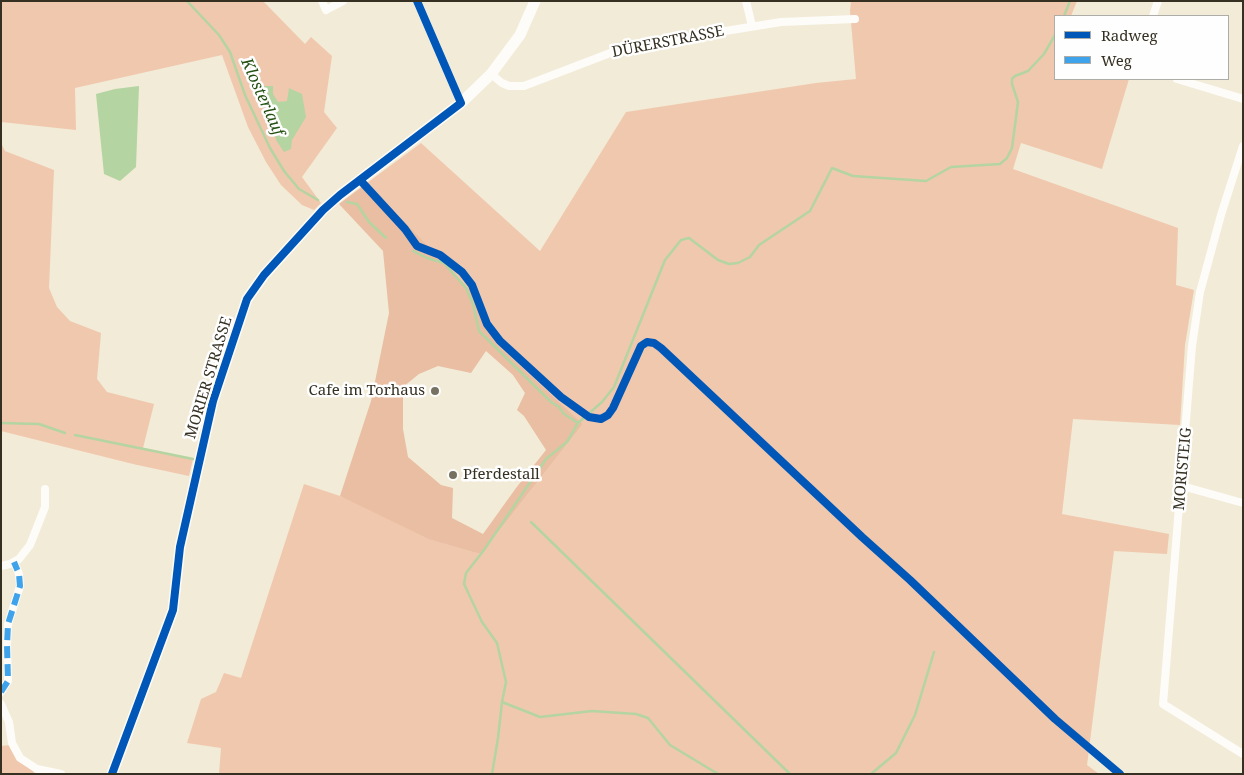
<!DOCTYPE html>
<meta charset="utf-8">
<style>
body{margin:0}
#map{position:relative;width:1244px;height:775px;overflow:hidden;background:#f2ebd7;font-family:"Noto Serif",serif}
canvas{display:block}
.frame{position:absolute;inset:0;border:2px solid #353022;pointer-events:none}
.legend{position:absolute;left:1054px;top:15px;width:175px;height:65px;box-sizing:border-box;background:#fefefe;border:1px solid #aeaca6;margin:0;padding:6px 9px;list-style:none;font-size:15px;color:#353022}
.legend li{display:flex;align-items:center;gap:10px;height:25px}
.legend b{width:25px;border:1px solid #aeaca6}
</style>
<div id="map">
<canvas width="1244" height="775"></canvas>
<div class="frame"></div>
<ul class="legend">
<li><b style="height:6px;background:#0057b8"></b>Radweg</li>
<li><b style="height:6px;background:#3ea3ea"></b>Weg</li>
</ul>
</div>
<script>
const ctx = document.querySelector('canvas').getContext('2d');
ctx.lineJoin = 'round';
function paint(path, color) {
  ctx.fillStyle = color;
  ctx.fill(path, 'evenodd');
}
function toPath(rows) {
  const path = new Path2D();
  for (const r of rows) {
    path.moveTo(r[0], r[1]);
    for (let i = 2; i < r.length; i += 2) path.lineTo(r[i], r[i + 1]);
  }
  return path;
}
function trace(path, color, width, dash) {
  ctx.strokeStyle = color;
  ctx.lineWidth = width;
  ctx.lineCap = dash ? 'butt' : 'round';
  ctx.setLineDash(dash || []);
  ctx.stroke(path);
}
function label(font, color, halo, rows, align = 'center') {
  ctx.font = font + ' "Noto Serif",serif';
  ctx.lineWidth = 5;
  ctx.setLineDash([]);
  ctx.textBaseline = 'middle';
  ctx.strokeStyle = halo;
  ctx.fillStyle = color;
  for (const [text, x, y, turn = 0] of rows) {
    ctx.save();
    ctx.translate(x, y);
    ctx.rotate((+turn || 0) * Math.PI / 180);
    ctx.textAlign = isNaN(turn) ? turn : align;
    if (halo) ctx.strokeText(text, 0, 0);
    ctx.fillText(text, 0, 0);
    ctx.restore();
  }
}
const green = toPath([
 [1,1,263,1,305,44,311,37,332,56,324,112,337,128,302,177,321,203,314,210,302,205,281,185,266,162,248,127,222,55,75,88,76,130,1,122],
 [851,1,1077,1,1071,16,1055,16,1055,79,1129,79,1102,169,1021,143,1013,169,1178,228,1176,285,1194,290,1185,345,1180,425,1073,419,1062,514,1169,534,1167,554,1114,551,1087,765,1099,774,219,774,221,748,187,743,201,699,216,692,224,673,241,678,304,484,340,496,481,554,583,424,497,344,485,325,472,293,367,183,421,143,540,251,626,112,816,83,856,79,850,11],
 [1,143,5,151,54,170,49,288,57,307,70,321,101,333,97,379,107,392,154,404,143,448,193,459,189,476,133,464,1,431],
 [10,745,17,759,34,772,34,774,1,773,1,746]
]);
const forest = toPath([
 [367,183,473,293,485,325,497,344,583,424,481,554,429,539,340,496,371,401,389,313,383,251,339,204],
 [486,351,513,375,525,393,517,410,524,416,546,450,516,488,483,534,452,518,453,488,441,485,408,457,403,429,403,387,419,374,438,366,471,373]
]);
const water = toPath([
 [139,86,136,167,120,181,104,174,96,94,115,89],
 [264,86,273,86,273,94,278,102,287,101,289,88,302,94,306,117,292,140,291,149,284,152,276,140,271,120,261,91,261,87]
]);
const stream = toPath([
 [187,1,219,35,230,52,245,95,270,148,284,171,299,189,318,200],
 [1064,16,1070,1],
 [347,202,357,204,369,222,386,238],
 [413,251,427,258,444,263,466,288,473,304,479,331,551,402,559,407,564,414,578,423,602,402,614,387,665,260,681,240,689,238,718,260,729,264,738,263,750,257,759,245,810,211,832,168,853,176,926,181,951,167,1000,164,1007,158,1012,148,1018,102,1012,84,1012,79,1015,76,1028,71,1044,54,1055,35],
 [1,423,39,424,65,433],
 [75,435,193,459],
 [531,522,790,774],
 [502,702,540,717,592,711,636,714,648,718,670,745,718,774],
 [492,774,498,738,502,702,506,682,497,643,482,622,464,584,466,573,484,550,546,459,567,442,578,423],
 [871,774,896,753,915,715,934,652]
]);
const minor = toPath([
 [322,1,326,10,343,1],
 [417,1,461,103],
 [746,1,752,26],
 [1153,16,1158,1],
 [491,74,502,83,509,86,524,86,618,50,645,44,781,22,855,19],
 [1177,79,1243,99],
 [1243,146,1221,215,1200,292,1192,346,1163,704,1243,754],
 [1182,486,1243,503],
 [1,566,10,564,19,559,30,545,45,507,45,489],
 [1,692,8,681,7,645,8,624,20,586,19,574,14,562],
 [1,704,9,722,12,743,20,758,37,769,61,774]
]);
const secondary = toPath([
 [112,774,173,610,180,547,213,401,247,299,264,275,323,210,340,195,461,103,491,74,520,35,535,1]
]);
const quiet = toPath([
 [1,692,8,681,7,645,8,624,20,586,19,574,14,562]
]);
const cycleway = toPath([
 [360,180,405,229,417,246,440,255,462,272,472,285,487,324,500,341,561,397,589,417,601,419,608,415,613,408,641,346,647,342,654,343,661,348,862,537,910,580,1055,719,1120,774],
 [112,774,173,610,180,547,213,401,247,299,264,275,323,210,340,195,461,103,417,1]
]);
const markers = [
 [435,391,5,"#777161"],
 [453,475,5,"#777161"]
];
const streetNames = [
 ["DÜRERSTRASSE",668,42,-11],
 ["MORIER STRASSE",209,378,-73],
 ["MORISTEIG",1183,469,-85]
];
const poiNames = [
 ["Cafe im Torhaus",425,391],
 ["Pferdestall",463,475,"left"]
];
const waterNames = [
 ["Klosterlauf",262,97,66]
];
paint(green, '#f0c8ae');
paint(forest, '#e9bea2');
paint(water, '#b4d4a1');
trace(stream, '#b4d4a1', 2.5);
trace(minor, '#fdfcf9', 8);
trace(secondary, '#fdfcf9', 11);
trace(quiet, '#3ea3ea', 6, [12, 6]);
trace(cycleway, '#0057b8', 8);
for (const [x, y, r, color] of markers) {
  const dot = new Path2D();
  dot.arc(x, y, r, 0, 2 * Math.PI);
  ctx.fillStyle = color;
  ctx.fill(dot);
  trace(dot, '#fefefe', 2);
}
label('15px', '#353022', '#fefefe', streetNames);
label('15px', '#353022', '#fefefe', poiNames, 'right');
label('italic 16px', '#245111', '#fefefe', waterNames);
</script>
